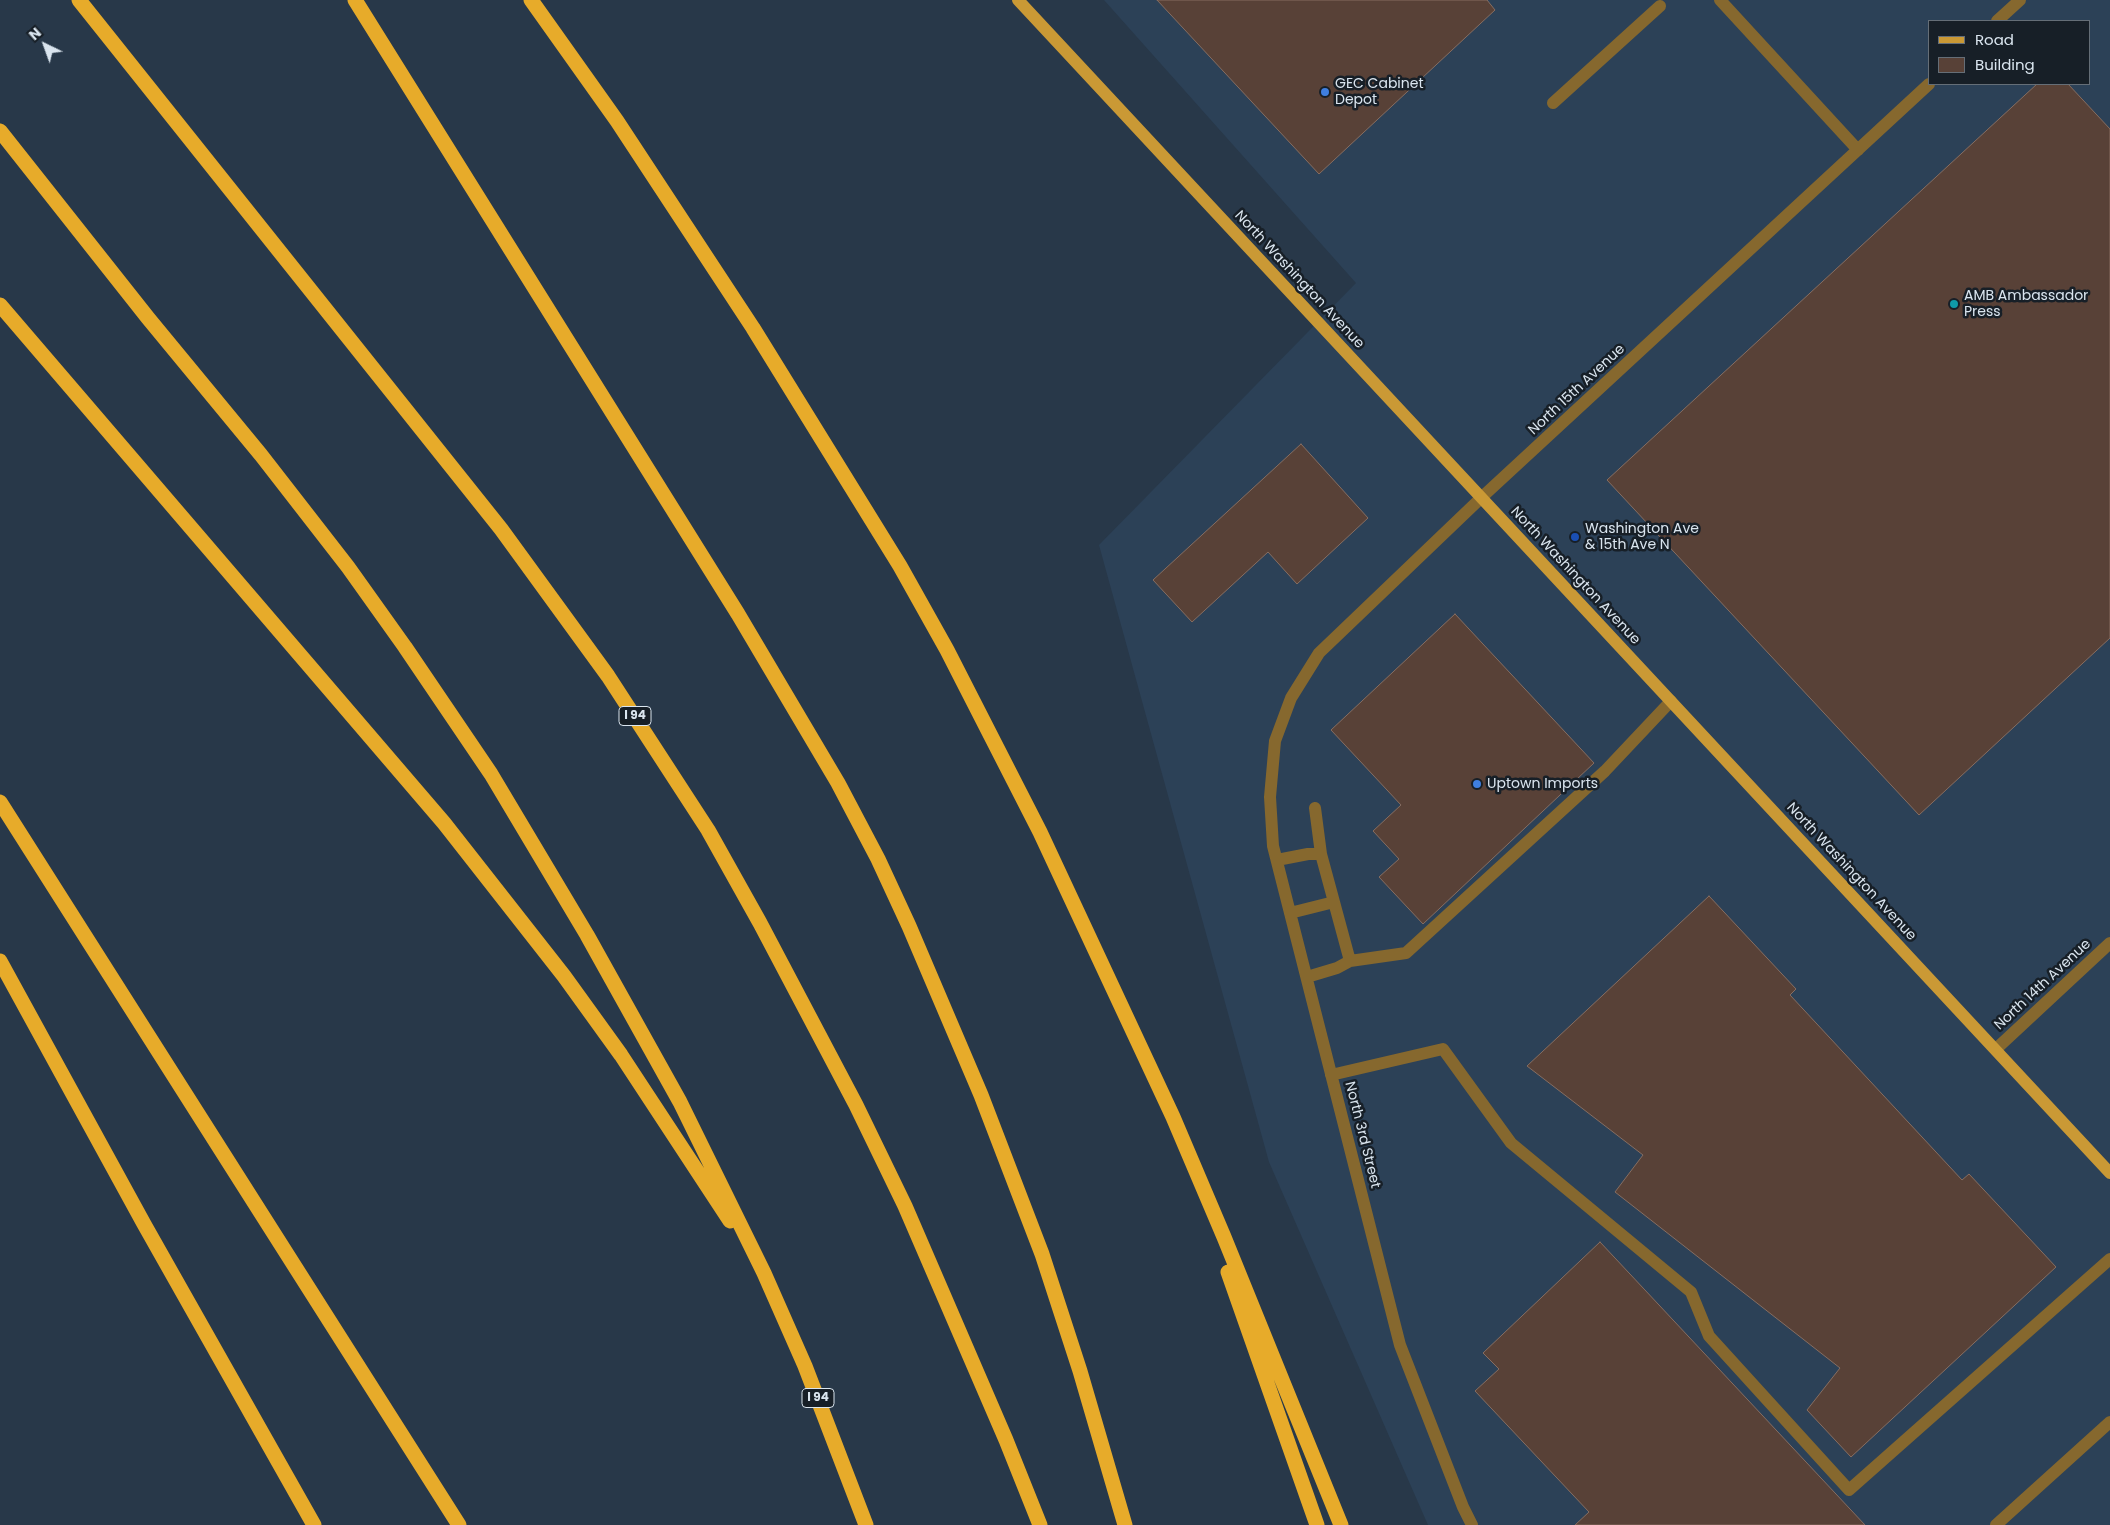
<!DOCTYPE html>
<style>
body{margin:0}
#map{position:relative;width:2110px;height:1525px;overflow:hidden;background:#283849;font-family:Poppins,sans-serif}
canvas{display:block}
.legend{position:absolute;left:1928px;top:20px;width:162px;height:65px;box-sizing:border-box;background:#171f27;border:1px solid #656e77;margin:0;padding:6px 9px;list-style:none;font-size:15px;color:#dae5ef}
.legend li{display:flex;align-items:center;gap:10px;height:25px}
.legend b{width:25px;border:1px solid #656e77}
.north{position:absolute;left:20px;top:20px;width:50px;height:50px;-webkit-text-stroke:4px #171f27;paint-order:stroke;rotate:318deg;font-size:14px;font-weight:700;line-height:20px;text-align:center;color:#dae5ef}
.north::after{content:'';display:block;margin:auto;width:18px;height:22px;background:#dae5ef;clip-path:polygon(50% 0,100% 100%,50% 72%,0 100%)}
</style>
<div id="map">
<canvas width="2110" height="1525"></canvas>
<ul class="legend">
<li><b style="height:6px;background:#ca9935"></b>Road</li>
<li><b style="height:14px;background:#584137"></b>Building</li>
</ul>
<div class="north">N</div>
</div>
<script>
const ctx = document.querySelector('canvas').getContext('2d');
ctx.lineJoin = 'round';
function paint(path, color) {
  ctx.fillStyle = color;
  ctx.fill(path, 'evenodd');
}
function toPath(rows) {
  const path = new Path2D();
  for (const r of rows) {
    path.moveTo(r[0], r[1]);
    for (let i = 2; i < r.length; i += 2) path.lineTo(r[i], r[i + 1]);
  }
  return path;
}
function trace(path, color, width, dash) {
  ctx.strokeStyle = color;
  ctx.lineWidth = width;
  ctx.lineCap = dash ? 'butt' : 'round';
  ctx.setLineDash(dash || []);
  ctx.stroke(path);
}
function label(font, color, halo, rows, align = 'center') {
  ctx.font = font + ' Poppins,sans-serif';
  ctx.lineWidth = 5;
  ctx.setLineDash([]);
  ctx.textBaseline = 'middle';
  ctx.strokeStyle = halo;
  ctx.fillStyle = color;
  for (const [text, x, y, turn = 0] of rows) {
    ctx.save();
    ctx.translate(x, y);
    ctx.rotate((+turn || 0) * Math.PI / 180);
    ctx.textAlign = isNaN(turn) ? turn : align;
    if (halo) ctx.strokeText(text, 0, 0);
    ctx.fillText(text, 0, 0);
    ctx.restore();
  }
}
const built = toPath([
 [1104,0,2110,0,2110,1525,1428,1525,1269,1162,1099,545,1356,283],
 [1929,21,2089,21,2089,84,1929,84]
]);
const building = toPath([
 [1157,0,1487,0,1495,10,1319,174,1157,0],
 [2037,84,2068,84,2110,129,2110,638,1919,815,1607,480,2037,84],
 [1301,444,1368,518,1297,584,1268,552,1192,622,1153,580,1301,444],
 [1455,614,1594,763,1423,924,1379,877,1399,859,1373,831,1401,805,1331,730,1455,614],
 [1709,896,1796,989,1790,995,1962,1180,1969,1174,2056,1267,1851,1457,1807,1410,1840,1368,1615,1192,1643,1155,1527,1066,1709,896],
 [1600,1242,1865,1525,1575,1525,1589,1512,1475,1391,1499,1369,1483,1353,1600,1242]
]);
const minor = toPath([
 [1720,0,1858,150],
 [1997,21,2020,0],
 [1553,103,1660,6],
 [1315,808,1321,854],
 [1277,860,1308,854,1321,854,1350,961,1337,968,1307,977],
 [1290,913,1334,902],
 [1350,961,1406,953,1605,771,1671,701],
 [1996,1049,2110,943],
 [1331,1075,1443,1049,1511,1143,1691,1292,1709,1336,1849,1490,2110,1259],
 [1472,1525,1463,1507,1400,1345,1273,846,1270,797,1275,741,1291,698,1319,653,1481,498,1929,84],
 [1996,1525,2110,1422]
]);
const major = toPath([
 [1018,0,2110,1173]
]);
const highway = toPath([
 [79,0,501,529,608,676,708,830,760,923,856,1105,905,1206,1006,1440,1040,1525],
 [355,0,738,614,838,783,878,859,909,926,981,1095,1042,1254,1080,1371,1125,1525],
 [531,0,617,121,753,328,900,566,947,650,1040,832,1173,1117,1224,1237,1341,1525],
 [0,131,148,318,261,455,348,567,405,647,491,774,587,935,680,1102,764,1273,805,1366,866,1525],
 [0,305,444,823,564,976,621,1055,730,1221],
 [0,802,459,1525],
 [0,961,144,1224,314,1525],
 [1228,1272,1317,1525]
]);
const markers = [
 [1325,92,5,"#3f7fe0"],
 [1954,304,5,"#0f9aa8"],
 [1575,537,5,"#1a4fb4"],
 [1477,784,5,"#3f7fe0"]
];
const shields = [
 [635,716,32],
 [818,1398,32]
];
const shieldNames = [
 ["I 94",635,716],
 ["I 94",818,1398]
];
const poiNames = [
 ["GEC Cabinet",1335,84],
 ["Depot",1335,100],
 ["AMB Ambassador",1964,296],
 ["Press",1964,312],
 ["Washington Ave",1585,529],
 ["& 15th Ave N",1585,545],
 ["Uptown Imports",1487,784]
];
const streetNames = [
 ["North Washington Avenue",1299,280,47],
 ["North 15th Avenue",1577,390,-43],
 ["North Washington Avenue",1575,576,47],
 ["North Washington Avenue",1851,872,47],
 ["North 14th Avenue",2043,985,-43],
 ["North 3rd Street",1362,1135,76]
];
paint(built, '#2c4157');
paint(building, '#584137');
trace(building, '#866d61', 1);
trace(minor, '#86682e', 12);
trace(major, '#ca9935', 12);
trace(highway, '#e7ab2a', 15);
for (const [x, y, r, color] of markers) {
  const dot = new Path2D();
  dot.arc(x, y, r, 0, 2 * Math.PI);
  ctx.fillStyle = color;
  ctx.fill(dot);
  trace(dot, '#171f27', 2);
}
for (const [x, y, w] of shields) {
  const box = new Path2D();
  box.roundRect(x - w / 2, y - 9.5, w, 19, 4);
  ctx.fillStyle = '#171f27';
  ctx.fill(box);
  trace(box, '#dae5ef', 1);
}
label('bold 12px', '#dae5ef', null, shieldNames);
label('14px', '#dae5ef', '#171f27', poiNames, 'left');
label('14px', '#dae5ef', '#171f27', streetNames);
</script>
